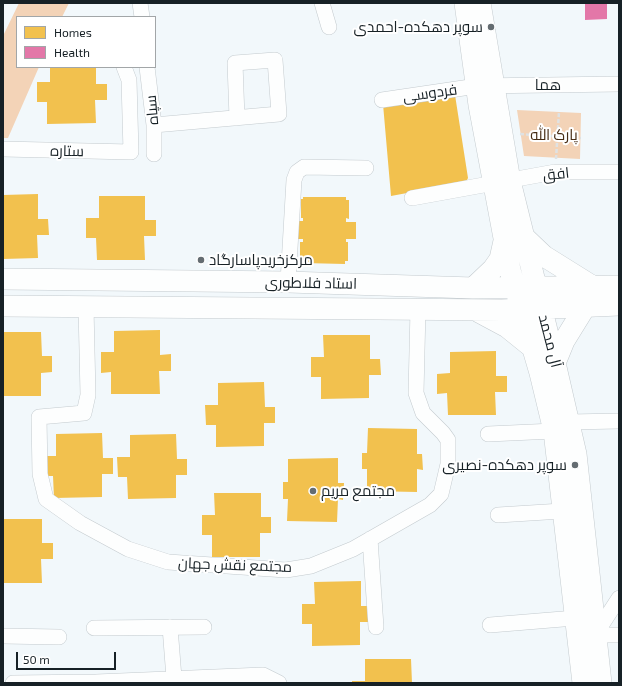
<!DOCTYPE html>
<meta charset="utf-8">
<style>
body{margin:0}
#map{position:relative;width:622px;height:686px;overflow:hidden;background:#f2f8fb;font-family:"Exo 2",sans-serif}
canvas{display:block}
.frame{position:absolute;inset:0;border:4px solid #172126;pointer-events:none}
.legend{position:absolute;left:16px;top:16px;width:140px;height:52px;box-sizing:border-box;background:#fff;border:1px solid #a2a6a8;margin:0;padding:5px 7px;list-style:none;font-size:12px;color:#172126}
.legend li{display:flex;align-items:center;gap:8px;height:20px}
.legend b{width:20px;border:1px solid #a2a6a8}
.scale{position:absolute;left:16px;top:652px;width:100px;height:18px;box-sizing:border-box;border:2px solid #172126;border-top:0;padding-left:5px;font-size:12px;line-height:14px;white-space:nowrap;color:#172126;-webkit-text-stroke:3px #fff;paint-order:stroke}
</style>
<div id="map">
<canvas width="622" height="686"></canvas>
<div class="frame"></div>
<ul class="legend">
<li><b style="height:11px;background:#f2c14e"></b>Homes</li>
<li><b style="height:11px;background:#e377a8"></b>Health</li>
</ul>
<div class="scale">50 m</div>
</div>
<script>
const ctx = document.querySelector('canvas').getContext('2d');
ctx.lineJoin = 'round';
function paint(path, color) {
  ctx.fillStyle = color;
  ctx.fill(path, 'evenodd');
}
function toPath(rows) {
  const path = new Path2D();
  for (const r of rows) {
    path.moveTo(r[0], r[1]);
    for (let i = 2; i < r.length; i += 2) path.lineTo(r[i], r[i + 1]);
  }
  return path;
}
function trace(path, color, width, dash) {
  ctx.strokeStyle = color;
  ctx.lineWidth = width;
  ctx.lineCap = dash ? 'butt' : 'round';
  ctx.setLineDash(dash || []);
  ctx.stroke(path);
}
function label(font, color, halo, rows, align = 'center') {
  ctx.font = font + ' "Exo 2",Cairo,sans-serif';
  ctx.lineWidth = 4;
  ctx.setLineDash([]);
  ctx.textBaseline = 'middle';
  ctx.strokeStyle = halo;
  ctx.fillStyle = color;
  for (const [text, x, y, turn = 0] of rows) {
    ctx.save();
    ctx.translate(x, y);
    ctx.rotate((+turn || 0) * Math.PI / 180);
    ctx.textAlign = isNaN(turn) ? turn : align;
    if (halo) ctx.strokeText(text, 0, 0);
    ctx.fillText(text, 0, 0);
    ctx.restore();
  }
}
const green = toPath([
 [19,3,69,3,62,17,17,17,17,67,39,67,8,138,3,138,3,36],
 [517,110,581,113,580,159,524,156]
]);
const homes = toPath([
 [50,67,96,67,96,84,107,84,107,100,95,100,96,123,47,124,47,102,37,102,37,82,50,82],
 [455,95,468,178,466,182,391,196,383,104],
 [38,194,38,219,48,219,49,235,37,235,38,258,3,259,3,195],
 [99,196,145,196,145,220,156,220,156,236,144,236,145,260,97,260,96,238,86,238,86,218,99,218],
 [303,197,346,197,346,200,349,200,349,219,346,218,346,222,356,222,356,239,346,239,346,242,348,242,348,261,345,261,345,264,303,263,303,260,300,261,300,242,303,242,303,239,293,239,293,221,303,221,303,218,301,218,301,199,303,199],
 [160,330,160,355,171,354,171,371,159,371,160,394,111,394,111,372,101,373,101,352,114,352,114,331],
 [3,332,41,332,42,356,52,356,52,372,41,373,41,396,3,396],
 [323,335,370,335,370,359,380,359,381,375,369,375,369,398,321,399,321,377,311,377,311,357,324,357],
 [496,351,496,376,507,376,507,392,495,392,496,415,448,415,447,393,437,394,437,374,450,373,450,352],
 [264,382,265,407,275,407,275,423,264,423,264,446,216,447,216,425,206,425,205,405,218,405,218,383],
 [368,428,417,429,417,454,422,454,423,470,417,469,417,492,367,491,367,469,362,469,362,453,367,453],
 [102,433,103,458,113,458,113,474,102,474,102,497,54,498,53,476,44,476,43,456,56,456,56,434],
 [176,434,177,459,187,459,187,475,176,475,176,498,128,499,127,477,118,477,117,457,130,457,130,435],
 [338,458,338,483,344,483,343,500,338,499,337,522,287,521,288,499,283,499,283,482,288,482,288,459],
 [214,493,261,493,261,517,271,517,271,533,260,533,260,557,212,557,212,535,202,535,202,515,215,515],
 [3,519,42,519,42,543,53,543,53,559,41,559,42,583,3,583],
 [361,581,361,606,371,606,371,622,360,622,360,645,312,646,312,624,302,624,302,604,315,604,314,582],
 [365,659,411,659,412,683,352,683,352,681,365,681]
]);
const health = toPath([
 [585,3,607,3,607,19,585,20]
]);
const path = toPath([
 [520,134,581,138],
 [556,159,559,112]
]);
const street = toPath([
 [140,3,142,17],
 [322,3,329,27],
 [147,67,154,125,154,154],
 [382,100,477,86,619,84],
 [154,125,279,114,275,60,235,63,237,118],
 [3,149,131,152,129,80,124,67],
 [412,198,555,172,619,172],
 [288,282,294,180,297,172,304,167,366,168],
 [86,307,88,395,84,413,39,417,40,474,46,499,80,523,128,549,168,562,286,570,311,566,353,549,430,505,441,494,448,464,448,440,443,433,423,413,416,393,418,309],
 [569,422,619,421],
 [488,434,554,431],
 [498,515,562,511],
 [370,539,376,627],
 [490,625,575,618],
 [170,627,174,678],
 [94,628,204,627],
 [595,635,619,598],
 [595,635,619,635],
 [3,636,59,637],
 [13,683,96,682,263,675,279,683]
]);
const secondary = toPath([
 [465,3,479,105,510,270,540,373,554,431,583,683],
 [480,3,510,181,555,363,576,454,601,683],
 [524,237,544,256,592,286],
 [3,279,288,282,473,288,619,286],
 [473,288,493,269,500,259,504,241],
 [3,306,502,310,619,305],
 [479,312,507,327,533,348],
 [555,363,564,341,585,307]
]);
const markers = [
 [491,27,4,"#646c71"],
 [201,260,4,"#646c71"],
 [575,465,4,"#646c71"],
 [313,491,4,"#646c71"]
];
const poiNames = [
 ["سوپر دهکده-احمدی",483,27],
 ["مرکزخریدپاسارگاد",209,260,"left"],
 ["سوپر دهکده-نصیری",567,465],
 ["مجتمع مریم",321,491,"left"]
];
const streetNames = [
 ["هما",548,85],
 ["فردوسی",430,93,-8],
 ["سپاه",152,110,-95],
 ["ستاره",67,151,1],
 ["افق",556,174,-6],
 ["استاد فلاطوری",311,283,1],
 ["آل محمد",550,341,76],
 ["مجتمع نقش جهان",235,565,2]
];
const parkNames = [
 ["پارک الله",554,135]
];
paint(green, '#f3d3b7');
paint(homes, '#f2c14e');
paint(health, '#e377a8');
trace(street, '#c3cace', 16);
trace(secondary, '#c3cace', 22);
trace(path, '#dfe2e3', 2.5, [4, 2]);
trace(street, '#fdfefe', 15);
trace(secondary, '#fdfefe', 21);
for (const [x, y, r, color] of markers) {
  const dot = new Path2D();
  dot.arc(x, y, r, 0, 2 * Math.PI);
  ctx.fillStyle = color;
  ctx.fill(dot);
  trace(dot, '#fff', 1.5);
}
label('15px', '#172126', '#fff', poiNames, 'right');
label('15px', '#172126', '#fff', streetNames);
label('15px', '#462c14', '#fff', parkNames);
</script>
